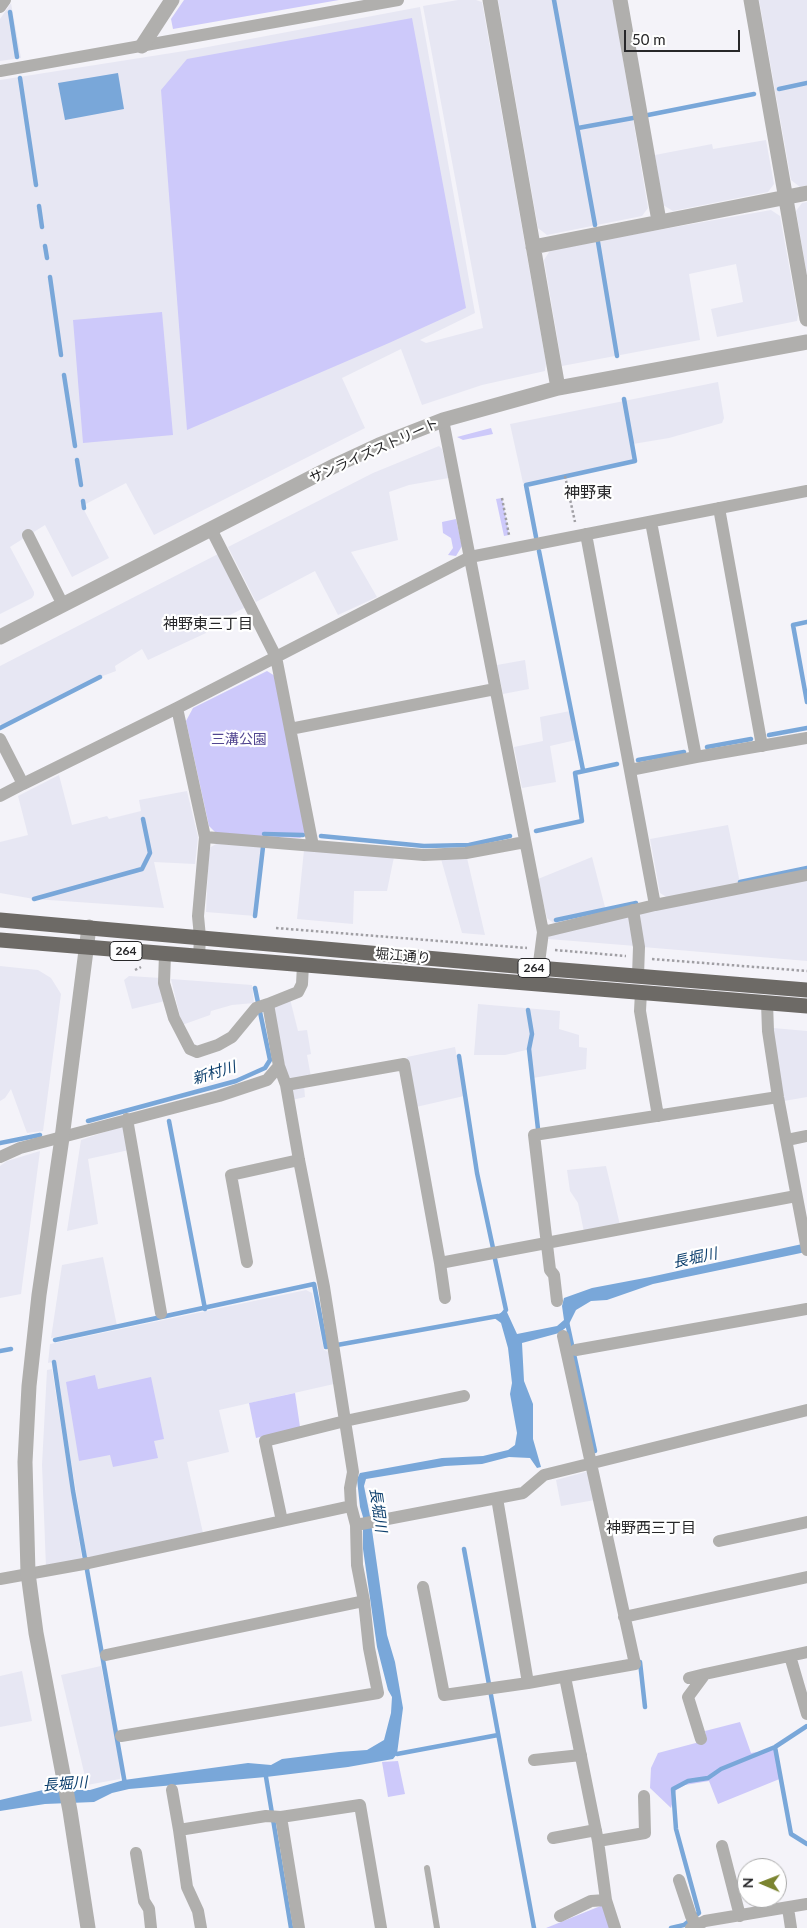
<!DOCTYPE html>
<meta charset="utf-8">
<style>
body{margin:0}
#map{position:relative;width:807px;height:1928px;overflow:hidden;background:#f4f3f9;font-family:Lato,sans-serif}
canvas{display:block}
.north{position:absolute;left:737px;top:1858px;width:50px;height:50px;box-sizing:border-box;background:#fff;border:1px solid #a9a9a9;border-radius:50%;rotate:271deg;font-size:14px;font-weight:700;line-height:20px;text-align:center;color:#272729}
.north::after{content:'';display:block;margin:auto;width:18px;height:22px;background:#7b8430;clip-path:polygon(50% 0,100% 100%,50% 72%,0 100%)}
.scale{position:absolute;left:624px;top:30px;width:116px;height:22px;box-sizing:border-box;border:2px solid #272729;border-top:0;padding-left:6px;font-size:15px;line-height:18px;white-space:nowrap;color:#272729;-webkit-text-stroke:4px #fff;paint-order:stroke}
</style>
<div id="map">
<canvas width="807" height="1928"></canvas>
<div class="north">N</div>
<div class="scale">50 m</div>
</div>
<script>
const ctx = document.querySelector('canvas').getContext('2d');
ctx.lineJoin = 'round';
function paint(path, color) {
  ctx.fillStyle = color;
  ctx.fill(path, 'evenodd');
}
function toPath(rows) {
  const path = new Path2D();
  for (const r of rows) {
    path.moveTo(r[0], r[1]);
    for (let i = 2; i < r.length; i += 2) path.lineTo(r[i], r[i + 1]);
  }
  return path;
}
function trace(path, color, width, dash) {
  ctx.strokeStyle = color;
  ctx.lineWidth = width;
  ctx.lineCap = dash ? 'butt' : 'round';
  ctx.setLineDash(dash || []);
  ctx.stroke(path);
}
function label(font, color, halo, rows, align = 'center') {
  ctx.font = font + ' Lato,"Noto Sans JP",sans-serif';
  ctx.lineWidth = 4.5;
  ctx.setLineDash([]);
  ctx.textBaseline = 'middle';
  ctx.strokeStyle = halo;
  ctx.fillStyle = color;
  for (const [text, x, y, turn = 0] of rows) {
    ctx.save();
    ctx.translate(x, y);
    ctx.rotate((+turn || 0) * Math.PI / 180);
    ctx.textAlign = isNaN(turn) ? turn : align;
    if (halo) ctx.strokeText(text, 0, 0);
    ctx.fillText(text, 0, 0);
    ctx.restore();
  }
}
const built = toPath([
 [458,0,476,0,482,2,546,363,545,371,482,385,422,405,401,349,342,378,365,428,154,535,126,483,82,506,109,558,72,577,45,525,13,545,10,547,34,592,34,595,32,598,0,614,0,80,197,49,420,7,475,313,420,340,426,343,483,328,423,6],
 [498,0,613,0,648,208,642,216,547,235,538,228],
 [759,0,807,0,807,185,800,187,791,180],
 [11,3,21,58,0,61,0,19],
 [766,140,774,184,768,192,673,211,663,205,655,155,712,144,713,149],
 [807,202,807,275,796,211,802,203],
 [771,210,780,216,798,315,797,321,717,337,711,309,743,302,736,264,689,274,700,340,562,366,544,260,551,249],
 [718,382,724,418,722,423,669,438,633,444,635,461,526,485,523,483,510,424],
 [439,446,442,449,449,478,409,485,389,492,398,540,351,552,377,597,338,615,315,571,256,602,228,547,373,473],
 [218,554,246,607,204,628,206,633,148,660,142,649,115,666,116,671,100,677,2,727,0,723,0,666],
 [525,660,529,689,503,694,497,665],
 [570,711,576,740,550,746,556,782,522,788,514,747,543,741,540,717],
 [59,775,72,825,107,816,109,819,141,811,139,800,187,791,198,837,195,864,154,862,164,908,34,899,0,893,0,842,28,835,18,796],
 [728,825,740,883,668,898,660,893,650,839],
 [218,843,263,847,255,916,206,912,209,848],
 [304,850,394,857,387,891,354,891,353,924,297,919],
 [592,857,606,911,556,925,547,918,538,879],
 [467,858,485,935,462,933,441,859],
 [807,878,807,961,643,947,637,914],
 [631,915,636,946,548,939,549,936],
 [0,966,38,970,51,978,61,994,43,1131,27,1133,11,1089,5,1098,0,1101],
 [129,976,161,978,165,1001,132,1009,124,980],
 [171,979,252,985,254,1003,232,1005,211,1011,210,1015,182,1025],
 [290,999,298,1031,307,1030,311,1054,307,1055,311,1077,304,1085,305,1097,292,1100,272,1006],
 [478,1004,560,1011,559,1029,579,1035,579,1047,587,1048,586,1069,533,1078,530,1049,505,1055,474,1055],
 [773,1028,807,1031,807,1097,784,1101],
 [455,1047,464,1096,416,1107,407,1057],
 [125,1125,129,1150,88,1159,98,1224,67,1231,81,1140],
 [40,1151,21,1294,0,1298,0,1166,7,1161],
 [606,1166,620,1225,584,1232,578,1203,570,1191,567,1170],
 [103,1257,117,1326,51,1338,62,1265],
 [306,1290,312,1293,324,1350,329,1352,334,1384,219,1410,229,1452,187,1462,203,1533,87,1558,64,1419,56,1361,48,1363,50,1344],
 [52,1369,82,1559,46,1567,42,1465,47,1370],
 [589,1471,595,1500,561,1506,556,1480],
 [101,1666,121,1770,120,1779,87,1785,61,1675],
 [22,1671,32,1721,0,1727,0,1676]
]);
const green = toPath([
 [184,0,339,0,173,29,171,19],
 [412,18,466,308,389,343,187,430,161,90,187,59],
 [162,312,173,435,83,443,73,320],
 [491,428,493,434,463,440,457,437],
 [502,498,509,535,504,536,496,499],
 [456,519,462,546,456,556,448,555,453,548,451,538,443,533,442,522],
 [267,671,275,676,307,834,300,838,217,834,209,826,186,721,193,708],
 [95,1375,98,1389,151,1377,164,1439,154,1441,158,1458,113,1467,110,1455,79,1461,66,1382],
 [295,1393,300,1427,256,1438,249,1403],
 [740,1722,751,1753,777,1749,782,1778,718,1804,709,1781,685,1785,676,1790,671,1808,650,1788,651,1768,658,1753,707,1740,705,1731],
 [398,1761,405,1794,388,1797,382,1762],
 [603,1905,610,1928,546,1928]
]);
const water = toPath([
 [118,73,124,109,65,120,58,83],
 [807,1243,807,1251,801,1253,653,1284,607,1300,591,1301,576,1310,568,1326,559,1333,522,1343,524,1381,533,1404,533,1439,541,1467,537,1468,530,1458,509,1457,482,1464,445,1466,366,1479,364,1486,370,1516,387,1635,395,1662,403,1708,397,1754,393,1759,348,1767,266,1777,129,1789,112,1793,94,1802,45,1804,0,1811,0,1800,43,1790,90,1790,124,1780,248,1763,271,1765,282,1759,339,1752,367,1750,384,1740,391,1713,392,1697,388,1690,377,1647,363,1549,363,1517,360,1507,357,1479,360,1473,442,1458,483,1456,508,1450,515,1445,517,1433,510,1394,512,1383,508,1348,501,1323,493,1317,506,1310,517,1334,557,1326,564,1320,562,1306,564,1298,592,1288,650,1277]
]);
const stream = toPath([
 [554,0,595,225],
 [10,12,17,57],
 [20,78,36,185],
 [779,89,807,83],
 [648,115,754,94],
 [578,128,633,118],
 [39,206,42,227],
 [598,242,617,356],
 [45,246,47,258],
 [50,277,61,355],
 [64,375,75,446],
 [77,460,81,485],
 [83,501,84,508],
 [536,537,526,485,635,461,624,399],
 [539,551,583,770],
 [807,622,793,625,807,702],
 [0,728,100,677],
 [769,735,807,728],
 [707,747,751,739],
 [638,760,684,752],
 [536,831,582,821,575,773,617,764],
 [264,834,303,835],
 [321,836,424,846,469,845,510,836],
 [740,882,807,868],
 [34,899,142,869,150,853,143,819],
 [255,916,263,847],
 [556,920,636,903],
 [528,1010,532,1034,529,1049,538,1129],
 [459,1056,477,1173,493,1248],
 [88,1121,236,1081,265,1068,270,1060,255,988],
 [169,1121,205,1309],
 [0,1143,40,1135],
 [495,1259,506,1310,503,1314],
 [567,1322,595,1451],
 [55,1340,314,1284,326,1347,498,1316],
 [0,1351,11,1349],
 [54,1362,73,1491,125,1784],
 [464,1549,534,1928],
 [640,1662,645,1707],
 [775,1747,791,1834,807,1844],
 [392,1752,397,1754,498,1735],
 [265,1771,291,1928],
 [671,1928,684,1925,699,1913,676,1829,673,1789,688,1781,708,1778,721,1769,775,1747,807,1726]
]);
const path = toPath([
 [565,476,575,522],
 [502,498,509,535],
 [276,928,527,948],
 [555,950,626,956],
 [652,959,807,971],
 [135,970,141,967]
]);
const service = toPath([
 [427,1868,437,1928]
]);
const minor = toPath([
 [0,7,5,0],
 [0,71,398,0],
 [443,420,543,932,537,978],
 [719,508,762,746],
 [651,522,696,757],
 [211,529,276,657,313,846],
 [586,534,655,905],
 [28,535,63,605],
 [177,708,205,837,198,916,200,937,199,957],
 [290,729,495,689],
 [0,739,23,784,0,796],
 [630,770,696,757,807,738],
 [23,784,177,708,470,557,807,491],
 [205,837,424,855,466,853,525,842],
 [633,910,639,947,638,976],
 [543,932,655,905,807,875],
 [165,954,164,983,174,1018,190,1049,197,1052,218,1045,232,1037,256,1008,268,1004],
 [641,992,640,1011,658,1116],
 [767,1003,768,1031,778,1097,807,1250],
 [286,1085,404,1064,440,1263,796,1196],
 [127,1119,161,1313],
 [787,1140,807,1136],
 [0,1157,20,1148,219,1096,267,1080,279,1066],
 [247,1262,231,1175,299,1160],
 [440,1263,445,1298],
 [557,1301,554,1275,550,1270,534,1135,778,1097],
 [576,1350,807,1309],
 [497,1498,528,1683],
 [282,1521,265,1441,345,1421,464,1396],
 [356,1525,523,1493,544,1475,807,1410],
 [719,1541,807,1522],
 [0,1579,89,1563,351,1506],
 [423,1587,444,1695,528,1683,635,1664,563,1336],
 [624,1617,807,1577],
 [106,1655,364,1601],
 [790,1656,807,1714],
 [705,1674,807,1652],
 [565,1677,598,1841,606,1900,615,1928],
 [689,1678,705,1674,688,1697,701,1739],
 [121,1736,378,1693,369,1648,364,1601,357,1565,356,1525,351,1506,350,1488,353,1472,324,1287,299,1160,286,1085,279,1066,268,1004,298,992,302,984,303,965],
 [534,1760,581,1755],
 [172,1790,179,1830],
 [281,1817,299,1928],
 [553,1838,596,1830],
 [598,1841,645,1833,644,1796],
 [722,1846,740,1916],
 [136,1853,144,1901,149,1909,151,1928],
 [679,1880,691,1916,696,1925],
 [788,1908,791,1928],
 [560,1916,591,1901,606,1900],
 [201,1928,198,1911,187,1887,179,1830,266,1816,281,1817,360,1805,381,1928],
 [691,1928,705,1921,807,1904]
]);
const tertiary = toPath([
 [490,0,558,388],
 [620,0,659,221],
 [751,0,807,319],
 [142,46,172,0],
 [533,247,807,193],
 [0,637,336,465,379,445,443,420,558,388,807,342],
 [88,1928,70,1811,36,1633,28,1573,25,1462,29,1386,39,1295,62,1138,89,927]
]);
const trunk = toPath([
 [0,920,538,968,807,990],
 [0,940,807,1006]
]);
const shields = [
 [126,951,32],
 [534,968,32]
];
const shieldNames = [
 ["264",126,951],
 ["264",534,968]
];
const streetNames = [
 ["サンライズストリート",374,451,-24],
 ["堀江通り",403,956,5]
];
const parkNames = [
 ["三溝公園",239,739]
];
const neighbourhoodNames = [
 ["神野東三丁目",208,624],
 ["神野西三丁目",651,1528]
];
const waterNames = [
 ["新村川",214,1073,-17],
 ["長堀川",695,1258,-12],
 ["長堀川",378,1510,82],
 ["長堀川",65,1784,-4]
];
const quarterNames = [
 ["神野東",588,493]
];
paint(built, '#e7e7f3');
paint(green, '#cdc9fa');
paint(water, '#79a7d9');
trace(stream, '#79a7d9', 4.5);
trace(path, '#a09fa4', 2.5, [2.5, 2.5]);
trace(service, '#b0afad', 6);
trace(minor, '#b0afad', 12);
trace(tertiary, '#b0afad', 15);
trace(trunk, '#6d6a66', 15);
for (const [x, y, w] of shields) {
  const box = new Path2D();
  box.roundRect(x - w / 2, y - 9.5, w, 19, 4);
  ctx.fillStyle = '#fff';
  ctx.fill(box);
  trace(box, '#272729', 1);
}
label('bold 12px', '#272729', null, shieldNames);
label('14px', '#272729', '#fff', streetNames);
label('14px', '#524690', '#fff', parkNames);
label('15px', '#272729', '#fff', neighbourhoodNames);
label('italic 15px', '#0e406e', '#fff', waterNames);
label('16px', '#272729', '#fff', quarterNames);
</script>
